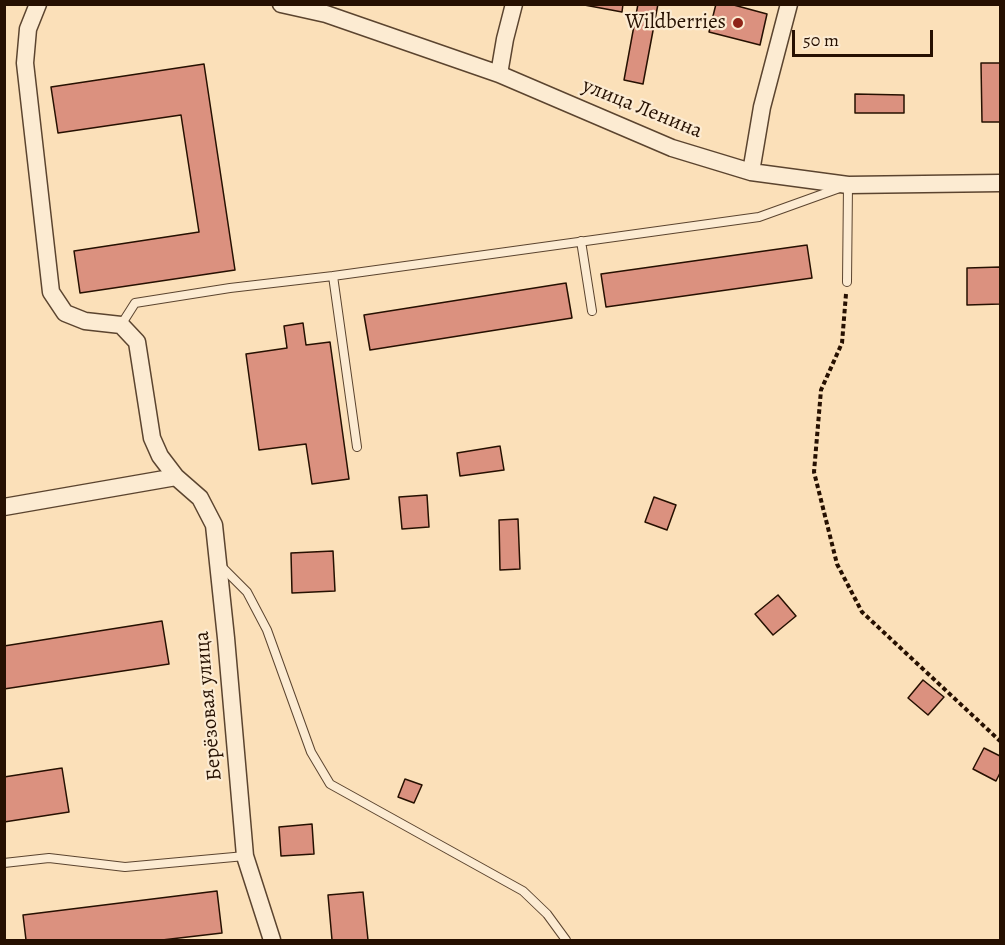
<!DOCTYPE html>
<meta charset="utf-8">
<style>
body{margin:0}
#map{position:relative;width:1005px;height:945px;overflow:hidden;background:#fbe0b9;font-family:Alegreya,serif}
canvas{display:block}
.frame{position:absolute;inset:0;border:6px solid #261001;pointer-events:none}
.scale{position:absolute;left:792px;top:30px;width:141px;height:27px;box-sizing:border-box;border:3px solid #261001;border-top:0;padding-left:8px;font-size:18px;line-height:21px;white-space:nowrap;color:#261001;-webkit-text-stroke:4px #fcebd2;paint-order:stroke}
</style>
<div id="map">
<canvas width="1005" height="945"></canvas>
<div class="frame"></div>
<div class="scale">50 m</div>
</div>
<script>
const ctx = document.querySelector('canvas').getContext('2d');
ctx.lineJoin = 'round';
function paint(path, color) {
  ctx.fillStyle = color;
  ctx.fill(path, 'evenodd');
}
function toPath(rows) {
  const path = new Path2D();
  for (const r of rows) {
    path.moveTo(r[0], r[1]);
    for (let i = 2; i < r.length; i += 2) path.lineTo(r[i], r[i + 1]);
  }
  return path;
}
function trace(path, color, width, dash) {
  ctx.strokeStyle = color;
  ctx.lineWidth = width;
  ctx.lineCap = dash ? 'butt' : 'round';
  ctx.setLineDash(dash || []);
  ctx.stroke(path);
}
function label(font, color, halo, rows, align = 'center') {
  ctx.font = font + ' Alegreya,serif';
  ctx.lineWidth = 4.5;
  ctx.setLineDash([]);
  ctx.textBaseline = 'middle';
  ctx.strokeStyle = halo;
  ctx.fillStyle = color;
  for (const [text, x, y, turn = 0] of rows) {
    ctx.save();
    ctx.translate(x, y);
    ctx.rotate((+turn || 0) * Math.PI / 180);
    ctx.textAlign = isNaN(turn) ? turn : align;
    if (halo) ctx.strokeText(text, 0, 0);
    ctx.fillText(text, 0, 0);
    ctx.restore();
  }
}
const building = toPath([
 [579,4,623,4,622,12,579,4],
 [638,4,658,4,643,84,624,80,638,4],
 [716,4,730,4,767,14,760,45,709,32,716,4],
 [981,63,1000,63,1000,122,982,122,981,63],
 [204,64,235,270,80,293,74,251,199,232,181,115,58,133,51,87,204,64],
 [855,94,904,95,904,113,855,113,855,94],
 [807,245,812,278,606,307,601,274,807,245],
 [1000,267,1000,304,967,305,967,268,1000,267],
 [566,283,572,318,370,350,364,315,566,283],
 [303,323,306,345,330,342,349,479,312,484,306,444,259,450,246,354,287,348,284,326,303,323],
 [500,446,504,470,460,476,457,453,500,446],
 [427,495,429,527,402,529,399,497,427,495],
 [654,497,676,505,667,530,645,522,654,497],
 [518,519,520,569,500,570,499,520,518,519],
 [333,551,335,591,292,593,291,553,333,551],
 [778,595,796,616,773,635,755,614,778,595],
 [162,621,169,664,4,689,4,646,162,621],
 [923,680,944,697,928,715,908,698,923,680],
 [984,748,1000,756,1000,773,996,781,973,769,984,748],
 [62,768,69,812,4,822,4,777,62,768],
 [405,779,422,785,414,803,398,797,405,779],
 [312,824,314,854,281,856,279,827,312,824],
 [217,891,222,933,162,940,26,940,23,915,217,891],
 [363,892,368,940,332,940,328,895,363,892]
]);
const path = toPath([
 [846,294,842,343,821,390,814,472,837,564,862,612,1000,741]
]);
const lane = toPath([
 [581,241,592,311],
 [333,276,357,447],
 [121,325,135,303,230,288,333,276,759,217,848,185,847,282],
 [221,566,247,592,267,630,311,752,330,784,523,891,547,914,566,940],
 [4,863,49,858,125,867,245,856]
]);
const street = toPath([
 [38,4,28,29,25,63,51,292,65,313,85,321,121,325,137,342,152,438,160,456,176,477,200,498,214,525,226,638,245,856,272,940],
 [281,4,326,14,499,74,672,148,751,172,848,185,1000,183],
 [499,74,505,39,514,4],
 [751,172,762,107,789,4],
 [4,507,176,477]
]);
const markers = [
 [738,23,6,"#8f2418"]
];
const poiNames = [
 ["Wildberries",726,23]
];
const streetNames = [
 ["улица Ленина",642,109,22],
 ["Берёзовая улица",209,706,-95]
];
paint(building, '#db917f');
trace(building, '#261001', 1.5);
trace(lane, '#5b442f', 10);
trace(street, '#5b442f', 19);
trace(path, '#261001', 4, [4.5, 3]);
trace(lane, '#fcebd2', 8);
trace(street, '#fcebd2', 16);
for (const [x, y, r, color] of markers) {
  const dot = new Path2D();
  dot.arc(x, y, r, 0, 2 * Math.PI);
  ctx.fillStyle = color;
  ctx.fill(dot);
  trace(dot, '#fcebd2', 2);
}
label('21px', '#261001', '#fcebd2', poiNames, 'right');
label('21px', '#261001', '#fcebd2', streetNames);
</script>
